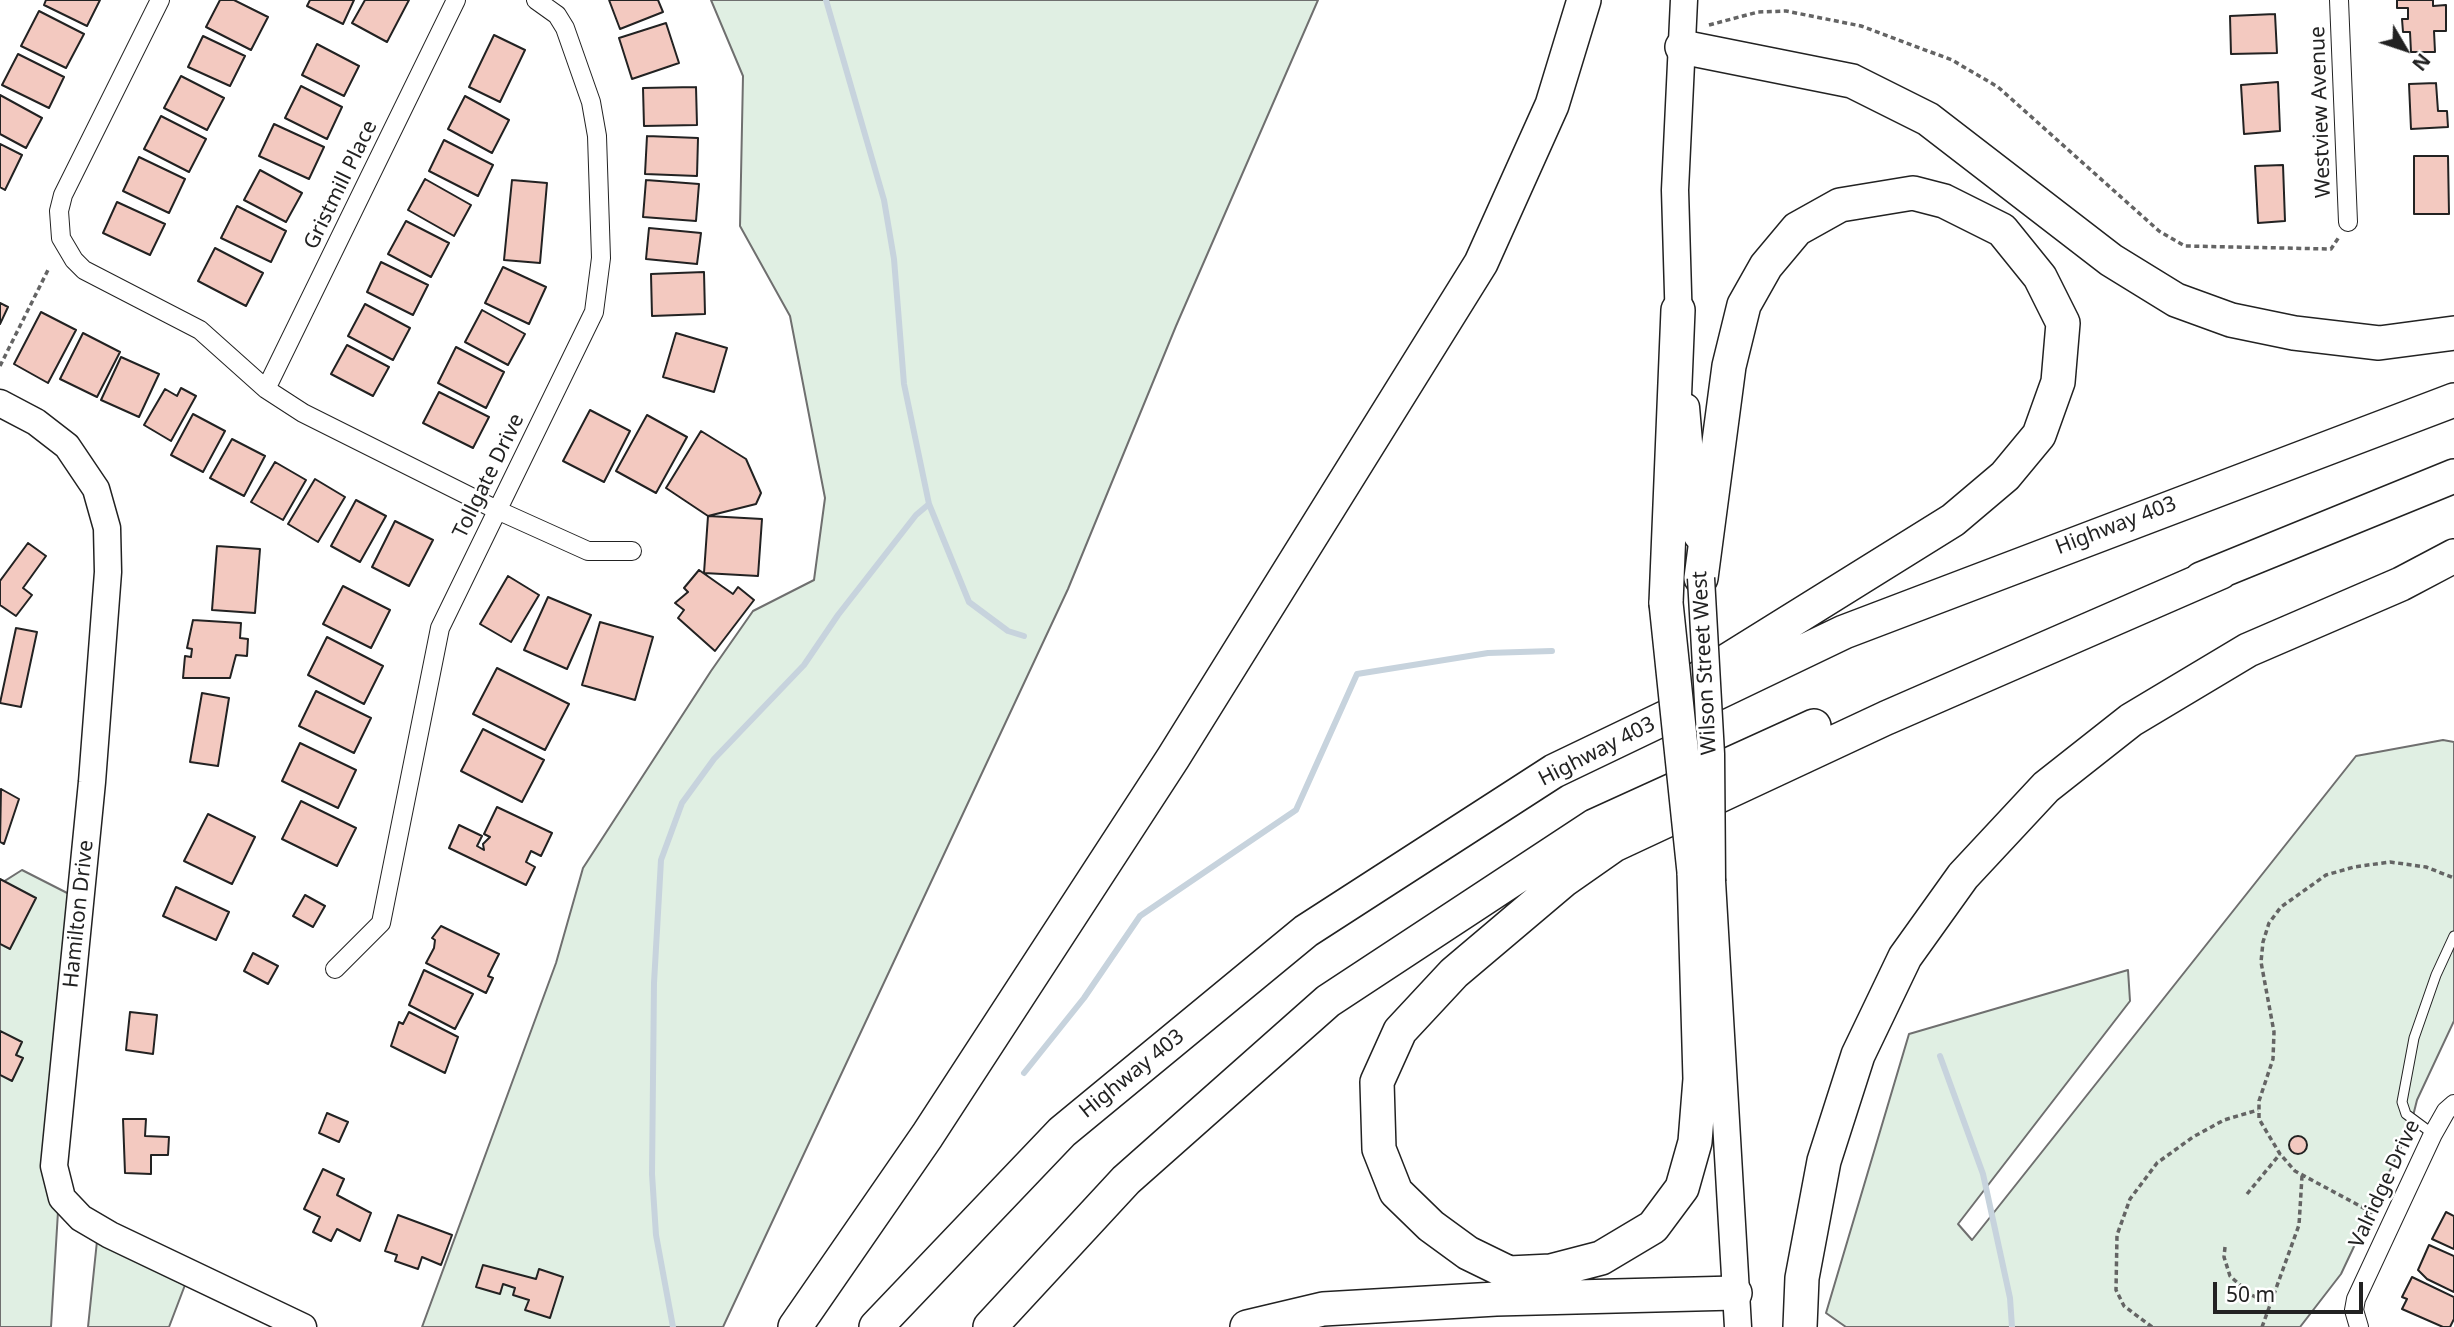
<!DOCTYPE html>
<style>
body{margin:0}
#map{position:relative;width:2454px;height:1327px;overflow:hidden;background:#fff;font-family:"Noto Sans",sans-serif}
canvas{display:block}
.north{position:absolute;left:2370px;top:14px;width:70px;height:70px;-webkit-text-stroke:5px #fff;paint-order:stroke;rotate:129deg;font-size:19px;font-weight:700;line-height:28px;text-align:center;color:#222}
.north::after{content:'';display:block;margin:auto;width:24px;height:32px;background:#222;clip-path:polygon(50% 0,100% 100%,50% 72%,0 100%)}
.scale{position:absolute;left:2213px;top:1282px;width:150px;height:32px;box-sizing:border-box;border:4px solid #222;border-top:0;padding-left:9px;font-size:21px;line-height:24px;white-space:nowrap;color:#222;-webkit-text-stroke:5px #fff;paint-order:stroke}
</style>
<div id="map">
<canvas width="2454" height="1327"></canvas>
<div class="north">N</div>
<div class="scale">50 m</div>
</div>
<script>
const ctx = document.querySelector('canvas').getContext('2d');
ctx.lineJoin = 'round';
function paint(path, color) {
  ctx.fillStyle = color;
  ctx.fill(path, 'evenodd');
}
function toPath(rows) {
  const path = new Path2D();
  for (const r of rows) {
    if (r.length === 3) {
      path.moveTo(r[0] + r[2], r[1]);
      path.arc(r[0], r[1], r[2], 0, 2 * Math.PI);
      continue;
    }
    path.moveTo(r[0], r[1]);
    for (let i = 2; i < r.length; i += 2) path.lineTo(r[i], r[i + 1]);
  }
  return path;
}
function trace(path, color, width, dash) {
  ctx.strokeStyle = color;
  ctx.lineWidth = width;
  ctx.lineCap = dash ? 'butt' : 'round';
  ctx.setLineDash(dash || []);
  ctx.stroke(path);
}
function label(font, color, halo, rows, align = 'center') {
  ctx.font = font + ' "Noto Sans",sans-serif';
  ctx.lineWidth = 5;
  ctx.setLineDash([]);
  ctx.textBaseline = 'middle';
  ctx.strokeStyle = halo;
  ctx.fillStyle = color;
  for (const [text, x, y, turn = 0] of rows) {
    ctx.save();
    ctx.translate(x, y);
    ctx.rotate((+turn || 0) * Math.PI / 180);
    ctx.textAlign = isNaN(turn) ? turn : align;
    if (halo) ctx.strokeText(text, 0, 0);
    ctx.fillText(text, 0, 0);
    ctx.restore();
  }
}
const green = toPath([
 [711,0,1318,0,1176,326,1068,589,723,1327,422,1327,556,963,583,868,711,671,753,611,814,580,825,498,790,316,740,226,743,76,711,0],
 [2443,740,2454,742,2454,1021,2417,1100,2410,1128,2341,1274,2300,1327,1846,1327,1826,1313,1909,1034,2128,970,2130,1001,1958,1224,1972,1240,2356,756,2443,740],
 [22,870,77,898,51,1327,0,1327,0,884,22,870],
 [97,1241,185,1285,169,1327,88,1327,97,1241]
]);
const stream = toPath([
 [826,0,884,200,894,259,904,384,929,504,969,602,1008,631,1024,636],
 [1940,1056,1983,1174,2010,1298,2012,1327],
 [1024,1073,1084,998,1140,916,1296,810,1357,674,1488,653,1552,651],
 [673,1327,656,1235,652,1174,654,983,661,860,682,803,714,759,804,665,838,615,916,515,929,504]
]);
const building = toPath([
 [46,0,100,0,87,26,44,5,46,0],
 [220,0,234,0,268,17,251,50,206,27,220,0],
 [310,0,354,0,343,24,307,6,310,0],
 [365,0,409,0,387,42,352,23,365,0],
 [609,0,658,0,663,12,620,29,609,0],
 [2397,0,2433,0,2433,6,2446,5,2446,31,2434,31,2435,52,2411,52,2410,32,2403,32,2402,19,2408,19,2408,8,2397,8,2397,0],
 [39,11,84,34,66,68,21,46,39,11],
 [2275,14,2277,53,2231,54,2230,16,2275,14],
 [666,23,679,63,632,79,619,38,666,23],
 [494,35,525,50,500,102,469,87,494,35],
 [203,36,245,56,230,86,188,67,203,36],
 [317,44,359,66,344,96,302,75,317,44],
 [18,54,64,77,49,108,2,85,18,54],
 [181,76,224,98,207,130,164,108,181,76],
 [2278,82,2280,131,2244,134,2241,85,2278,82],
 [2436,83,2438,111,2447,111,2448,127,2411,129,2409,84,2436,83],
 [301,86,342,107,327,139,285,118,301,86],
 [696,87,697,125,644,126,643,88,696,87],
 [0,95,42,118,26,148,0,134,0,95],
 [465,96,509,120,492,153,448,129,465,96],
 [161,116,206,139,189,172,144,149,161,116],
 [274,124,324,147,309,179,259,156,274,124],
 [647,136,698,138,697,176,645,174,647,136],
 [444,140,493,165,478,196,429,171,444,140],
 [0,144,22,155,5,190,0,187,0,144],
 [2414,156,2448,156,2449,214,2414,214,2414,156],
 [139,157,185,179,169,213,123,191,139,157],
 [2283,165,2285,221,2258,223,2255,166,2283,165],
 [260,170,302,193,286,222,244,200,260,170],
 [425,179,471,205,454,236,408,210,425,179],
 [512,180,547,183,540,263,504,260,512,180],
 [646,180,699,184,696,221,643,217,646,180],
 [117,202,165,224,150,255,103,233,117,202],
 [237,206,286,231,271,262,221,238,237,206],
 [406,221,449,243,431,277,388,254,406,221],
 [649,228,701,233,697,264,646,259,649,228],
 [215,248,263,273,246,306,198,281,215,248],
 [381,262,428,285,413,315,367,292,381,262],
 [503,267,546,287,529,324,485,303,503,267],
 [704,272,705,314,652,316,651,274,704,272],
 [0,303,8,307,0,324,0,303],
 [365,304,410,328,393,360,348,336,365,304],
 [482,310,525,334,508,365,465,342,482,310],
 [41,312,76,330,48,383,14,364,41,312],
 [83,333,120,352,97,397,60,379,83,333],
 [676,333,727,348,714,392,663,377,676,333],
 [347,345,389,367,373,396,331,374,347,345],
 [456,347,504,372,486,408,438,383,456,347],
 [121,357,159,374,139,417,101,400,121,357],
 [181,388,196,396,171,441,144,425,165,389,177,396,181,388],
 [439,392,489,417,473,448,423,423,439,392],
 [590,410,630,431,604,482,563,461,590,410],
 [193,414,225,431,203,472,171,455,193,414],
 [647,415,687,437,656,493,616,471,647,415],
 [701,431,746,459,761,493,756,504,708,516,666,488,701,431],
 [232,439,265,456,244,496,210,478,232,439],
 [275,462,306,480,283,520,251,502,275,462],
 [315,479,345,497,318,542,288,524,315,479],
 [356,500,386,516,360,562,331,546,356,500],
 [708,516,762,519,758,576,704,573,708,516],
 [395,521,433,540,409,586,372,567,395,521],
 [28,543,46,556,23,588,32,595,16,616,0,605,0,581,28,543],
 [217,546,260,549,255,613,212,610,217,546],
 [699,570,733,594,738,587,754,600,715,651,678,618,684,610,675,603,688,592,684,588,699,570],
 [508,576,539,595,511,642,480,624,508,576],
 [343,586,390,610,371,648,323,624,343,586],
 [548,597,591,615,567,669,524,650,548,597],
 [193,620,241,623,240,638,248,639,247,656,236,655,230,678,183,678,185,656,191,657,192,649,187,648,193,620],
 [600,622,653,637,635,700,582,685,600,622],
 [16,628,37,632,21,707,0,703,16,628],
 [327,637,383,666,364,704,308,675,327,637],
 [497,668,569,704,545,750,473,714,497,668],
 [316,691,371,718,354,753,299,726,316,691],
 [202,693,229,698,218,766,190,762,202,693],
 [483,729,544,760,522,802,461,771,483,729],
 [300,743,356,770,338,808,282,781,300,743],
 [1,789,19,799,4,844,0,842,1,789],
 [301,801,356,828,337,866,282,839,301,801],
 [497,807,552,833,541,856,531,851,526,862,535,867,526,885,449,848,459,825,482,836,477,846,484,850,483,844,490,837,484,834,497,807],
 [208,814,255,837,232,884,184,861,208,814],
 [0,879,36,898,10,949,0,944,0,879],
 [176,887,229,912,216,940,163,916,176,887],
 [305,895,325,906,313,927,293,916,305,895],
 [441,926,499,954,488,976,493,978,486,993,426,963,434,948,435,940,432,938,441,926],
 [253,953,278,966,268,984,244,971,253,953],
 [424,970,473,994,455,1029,409,1005,424,970],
 [130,1012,157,1015,153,1054,126,1050,130,1012],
 [409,1012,458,1037,445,1073,391,1046,399,1022,403,1024,409,1012],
 [0,1031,22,1042,16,1055,23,1058,12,1081,0,1075,0,1031],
 [327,1113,348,1122,339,1142,319,1133,327,1113],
 [123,1119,146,1119,145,1136,169,1137,168,1155,151,1155,151,1174,125,1173,123,1119],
 [2298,1145,9],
 [323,1169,344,1179,337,1195,371,1213,360,1241,337,1229,331,1241,313,1232,320,1217,304,1209,323,1169],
 [2446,1212,2454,1216,2454,1249,2432,1239,2446,1212],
 [398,1215,452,1235,441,1265,422,1257,418,1269,395,1261,397,1255,385,1251,398,1215],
 [2429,1245,2454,1256,2454,1292,2427,1279,2418,1270,2429,1245],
 [483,1265,536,1279,539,1269,563,1277,550,1318,525,1310,529,1300,513,1295,515,1288,503,1284,500,1294,476,1287,483,1265],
 [2412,1277,2454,1297,2454,1319,2450,1327,2443,1327,2402,1309,2407,1299,2402,1297,2412,1277]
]);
const path = toPath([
 [1709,25,1758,12,1786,11,1861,26,1952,60,1998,87,2159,231,2185,246,2331,249,2339,237],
 [0,366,48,270],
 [2247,1194,2280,1154],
 [2373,1213,2295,1171,2280,1154,2259,1119,2259,1101,2273,1059,2274,1032,2261,962,2263,942,2269,923,2281,907,2326,875,2354,867,2390,862,2426,867,2454,878],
 [2225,1247,2224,1257,2230,1276,2251,1295,2270,1303],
 [2152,1327,2124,1306,2116,1290,2117,1235,2130,1199,2157,1163,2193,1137,2224,1120,2258,1110],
 [2262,1327,2299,1225,2302,1176]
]);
const lane = toPath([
 [2433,1134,2406,1114,2402,1102,2414,1038,2436,975,2454,936]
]);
const street = toPath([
 [160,0,63,195,59,211,61,238,74,260,84,270,200,330,266,389,303,413,497,510,588,551,632,551],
 [2339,0,2348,222],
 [266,389,456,0],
 [335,969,381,923,440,628,594,312,601,258,597,136,591,102,565,28,557,15,536,0],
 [2359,1327,2354,1310,2356,1299,2433,1134,2446,1111,2454,1104]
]);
const secondary = toPath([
 [1679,327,1675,190,1684,0],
 [0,403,36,422,67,446,96,489,107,528,108,572,92,782,54,1166,62,1198,81,1218,110,1235,303,1327],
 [1686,407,1697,536],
 [1712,881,1738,1327]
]);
const highway = toPath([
 [1682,47,1852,81,1928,119,2111,260,2176,300,2231,320,2294,333,2379,343,2454,333],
 [2201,579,2454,476],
 [1666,603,1678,310],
 [1683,688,1953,520,2005,476,2039,435,2058,382,2063,323,2040,277,2002,230,1944,201,1913,193,1840,205,1797,229,1766,266,1744,305,1729,366,1701,578],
 [1694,872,1700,1079,1695,1142,1682,1188,1653,1227,1601,1258,1551,1271,1509,1273,1468,1253,1431,1226,1396,1192,1379,1149,1377,1082,1400,1031,1454,973,1564,880,1614,845,1886,718,2221,572],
 [795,1327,927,1136,1173,758,1481,263,1552,105,1584,0],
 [876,1327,1062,1132,1306,931,1554,771,1844,632,2454,400],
 [990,1327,1126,1180,1328,1001,1594,826,1814,726],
 [1247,1327,1323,1309,1496,1299,1735,1293],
 [1800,1327,1802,1278,1824,1161,1858,1055,1905,957,1963,876,2046,787,2131,720,2248,650,2401,584,2454,556]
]);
const secondaryBridge = toPath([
 [1701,578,1711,754,1712,881]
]);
const highwayBridge = toPath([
 [1666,603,1694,872]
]);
const streetNames = [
 ["Westview Avenue",2321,112,-92],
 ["Gristmill Place",341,185,-64],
 ["Tollgate Drive",489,476,-64],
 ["Highway 403",2116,526,-21],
 ["Wilson Street West",1705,663,-93],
 ["Highway 403",1597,752,-27],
 ["Hamilton Drive",79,914,-84],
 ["Highway 403",1132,1074,-39],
 ["Valridge Drive",2385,1184,-65]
];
paint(green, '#e0efe3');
trace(green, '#6f6f6f', 2);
trace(stream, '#c7d3dd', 6);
paint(building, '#f3c9c0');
trace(building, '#222', 2);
trace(lane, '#222', 11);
trace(street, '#222', 20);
trace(secondary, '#222', 29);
trace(highway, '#222', 36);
trace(path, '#646464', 3.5, [5, 3.5]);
trace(lane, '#fff', 9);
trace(street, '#fff', 18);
trace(secondary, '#fff', 26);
trace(highway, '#fff', 33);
trace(secondaryBridge, '#222', 29, []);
trace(highwayBridge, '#222', 36, []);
trace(secondaryBridge, '#fff', 26);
trace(highwayBridge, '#fff', 33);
label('21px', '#222', '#fff', streetNames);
</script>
